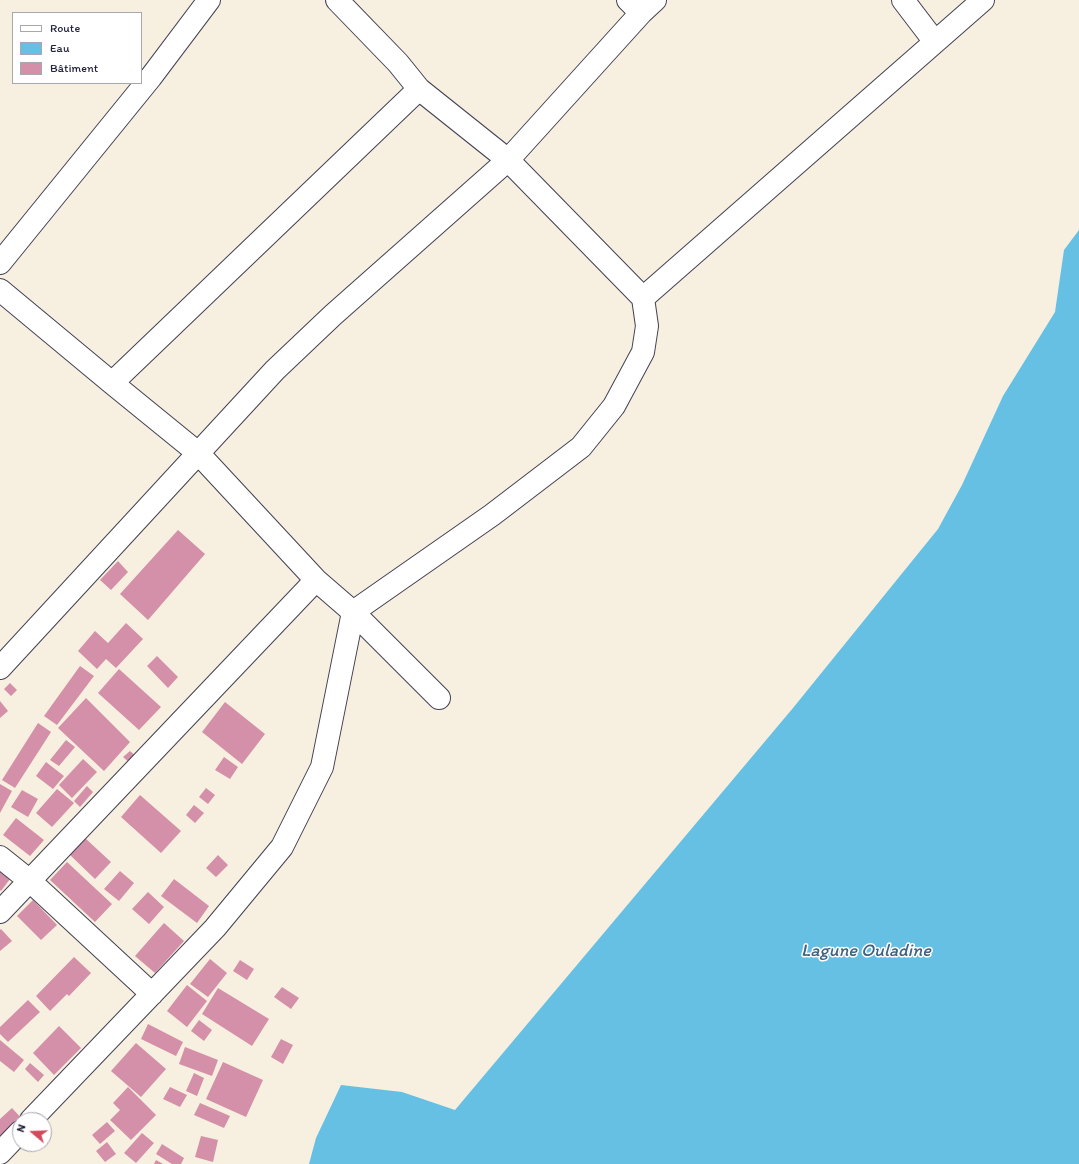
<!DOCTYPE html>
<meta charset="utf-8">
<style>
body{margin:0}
#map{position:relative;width:1079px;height:1164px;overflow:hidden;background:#f7efdf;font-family:Itim,sans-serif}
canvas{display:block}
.legend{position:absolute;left:12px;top:12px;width:130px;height:72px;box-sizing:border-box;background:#fff;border:1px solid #a7a7b1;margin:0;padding:5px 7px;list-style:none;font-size:12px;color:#22223b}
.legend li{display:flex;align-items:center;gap:8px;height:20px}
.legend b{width:20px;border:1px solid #a7a7b1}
.north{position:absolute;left:12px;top:1112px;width:40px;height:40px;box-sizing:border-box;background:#fff;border:1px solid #a7a7b1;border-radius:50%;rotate:289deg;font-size:11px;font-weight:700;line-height:16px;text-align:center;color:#22223b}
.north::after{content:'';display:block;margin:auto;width:14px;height:18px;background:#d1495b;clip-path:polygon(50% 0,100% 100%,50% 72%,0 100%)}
</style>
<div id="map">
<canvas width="1079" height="1164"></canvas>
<ul class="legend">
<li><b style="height:5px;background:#fff"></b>Route</li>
<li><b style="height:11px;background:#65c0e3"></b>Eau</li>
<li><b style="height:11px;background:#d490a8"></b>Bâtiment</li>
</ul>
<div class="north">N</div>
</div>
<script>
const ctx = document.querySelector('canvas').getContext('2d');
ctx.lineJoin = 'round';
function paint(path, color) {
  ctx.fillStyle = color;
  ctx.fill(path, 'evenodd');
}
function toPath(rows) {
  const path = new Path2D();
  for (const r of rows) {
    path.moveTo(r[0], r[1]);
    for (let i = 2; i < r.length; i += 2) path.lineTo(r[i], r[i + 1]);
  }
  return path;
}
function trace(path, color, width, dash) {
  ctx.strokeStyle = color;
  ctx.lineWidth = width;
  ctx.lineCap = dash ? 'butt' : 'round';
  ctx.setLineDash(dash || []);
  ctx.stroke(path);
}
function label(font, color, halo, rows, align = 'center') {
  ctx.font = font + ' Itim,sans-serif';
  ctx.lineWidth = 3;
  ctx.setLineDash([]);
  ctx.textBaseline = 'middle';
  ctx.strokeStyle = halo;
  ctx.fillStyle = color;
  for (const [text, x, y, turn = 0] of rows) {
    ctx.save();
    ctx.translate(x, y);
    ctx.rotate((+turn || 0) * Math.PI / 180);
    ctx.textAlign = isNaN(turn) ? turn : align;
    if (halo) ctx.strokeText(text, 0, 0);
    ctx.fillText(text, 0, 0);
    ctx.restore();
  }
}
const water = toPath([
 [1079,230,1079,1164,309,1164,316,1138,341,1085,402,1092,455,1110,793,708,938,529,962,485,1003,396,1055,312,1064,250]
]);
const building = toPath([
 [178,530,205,554,148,620,120,594],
 [118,561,128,572,111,590,100,580],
 [126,623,143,639,116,668,106,659,97,669,78,651,95,631,108,643],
 [157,656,178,677,168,688,147,666],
 [80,666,94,676,57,725,44,716],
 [119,669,161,707,139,730,98,693],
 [10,683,17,690,11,696,4,689],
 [86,698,130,742,104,771,58,728],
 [0,701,8,711,0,718],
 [225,702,265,734,242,764,202,732],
 [38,723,51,732,15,788,2,780],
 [66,740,75,747,59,766,50,760],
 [130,751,138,758,132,765,123,757],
 [224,757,238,767,230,779,215,770],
 [83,759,97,772,72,798,59,785],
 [46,762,64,776,53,789,36,776],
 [0,784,12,791,0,813],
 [87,786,93,792,80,807,74,801],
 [206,788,215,795,208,804,199,797],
 [57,789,74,803,52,827,36,813],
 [22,790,38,799,28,817,11,807],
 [140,795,181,831,161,853,121,817],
 [194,805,204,813,195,823,186,815],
 [16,818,44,840,30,856,3,835],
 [85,838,111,862,95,879,70,855],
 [218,855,228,865,216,877,206,868],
 [67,862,112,904,95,922,50,880],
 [0,865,13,875,1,891,0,890],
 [120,871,134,883,119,901,104,889],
 [174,879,209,906,197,923,161,896],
 [148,892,164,907,149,924,132,909],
 [33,900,57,925,41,940,17,916],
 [164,923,184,941,155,973,135,956],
 [1,929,12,941,0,951,0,930],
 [74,957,91,973,69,996,67,994,50,1011,36,996],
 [210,959,227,973,208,997,190,984],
 [240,960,254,969,247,980,233,971],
 [187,985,207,1001,187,1027,167,1011],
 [282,987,299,998,291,1009,274,997],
 [218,988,269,1019,252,1046,202,1014],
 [28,1000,40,1012,8,1042,0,1034,0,1027],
 [199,1020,212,1030,204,1041,191,1031],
 [148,1024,183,1042,176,1056,141,1039],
 [59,1026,81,1048,54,1075,33,1053],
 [281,1039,293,1045,283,1064,271,1057],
 [0,1040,24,1060,14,1072,0,1061],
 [136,1043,166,1069,141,1097,111,1071],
 [185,1047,218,1060,212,1076,179,1064],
 [223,1062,263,1080,246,1117,206,1099],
 [30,1063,44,1075,38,1082,25,1069],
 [194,1073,204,1078,197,1096,186,1091],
 [128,1087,156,1115,131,1140,110,1120,120,1110,113,1103],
 [170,1087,187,1095,180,1107,163,1099],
 [200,1103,230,1116,224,1128,194,1115],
 [12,1108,23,1120,20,1120,20,1123,0,1141,0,1119],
 [107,1122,115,1131,100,1144,92,1135],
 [142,1133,154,1143,136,1163,124,1153],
 [201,1136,218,1140,213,1162,195,1157],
 [107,1142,116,1154,105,1162,96,1151],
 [162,1144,184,1158,181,1164,172,1164,156,1154],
 [156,1160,163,1164,154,1164]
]);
const minor = toPath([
 [628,0,641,13],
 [903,0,935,42],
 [0,263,151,77,209,0],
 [0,290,112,383,198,453,316,580,353,612,439,698],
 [643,298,983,0],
 [112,383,419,89],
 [0,668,275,370,333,315,508,160,419,89,398,63,337,0],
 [0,857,30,881,152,994],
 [0,912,316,580],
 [31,1120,215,928,282,847,322,767,353,612,492,515,581,447,614,406,643,352,647,326,643,298,508,160,641,13,655,0],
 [0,1153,20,1132]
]);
const waterNames = [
 ["Lagune Ouladine",866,951]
];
paint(water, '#65c0e3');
paint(building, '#d490a8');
trace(minor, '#424154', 24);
trace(minor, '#fff', 22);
label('italic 18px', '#3d617e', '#fff', waterNames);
</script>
